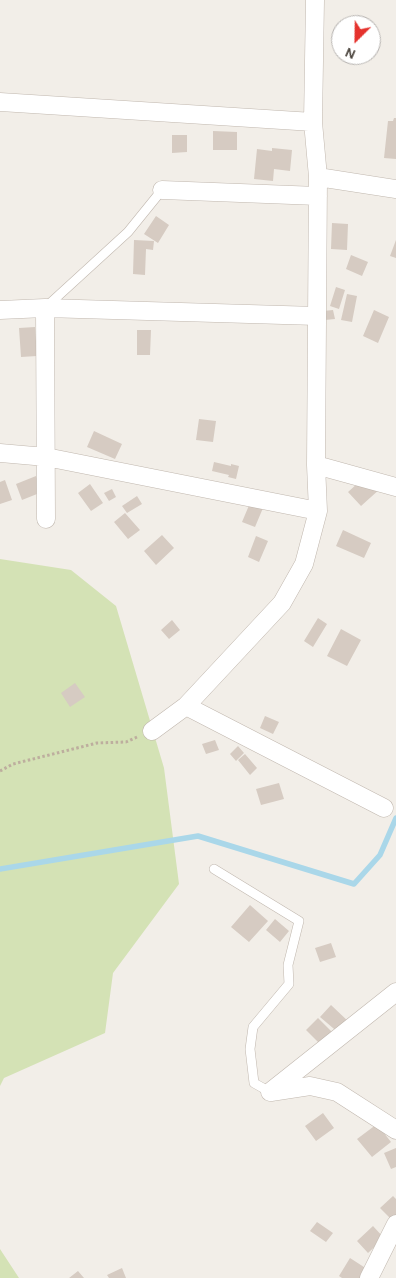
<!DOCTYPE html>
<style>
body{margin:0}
#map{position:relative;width:396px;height:1278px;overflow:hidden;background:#f2eee8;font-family:Karla,sans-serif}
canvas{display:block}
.north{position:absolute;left:331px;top:15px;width:50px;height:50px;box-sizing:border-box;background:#fff;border:1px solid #b5b2af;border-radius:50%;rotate:203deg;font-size:14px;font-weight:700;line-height:20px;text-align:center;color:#453e37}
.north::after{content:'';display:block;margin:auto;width:18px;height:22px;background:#e5322d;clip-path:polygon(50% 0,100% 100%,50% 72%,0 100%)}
</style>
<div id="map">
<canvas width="396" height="1278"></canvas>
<div class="north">N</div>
</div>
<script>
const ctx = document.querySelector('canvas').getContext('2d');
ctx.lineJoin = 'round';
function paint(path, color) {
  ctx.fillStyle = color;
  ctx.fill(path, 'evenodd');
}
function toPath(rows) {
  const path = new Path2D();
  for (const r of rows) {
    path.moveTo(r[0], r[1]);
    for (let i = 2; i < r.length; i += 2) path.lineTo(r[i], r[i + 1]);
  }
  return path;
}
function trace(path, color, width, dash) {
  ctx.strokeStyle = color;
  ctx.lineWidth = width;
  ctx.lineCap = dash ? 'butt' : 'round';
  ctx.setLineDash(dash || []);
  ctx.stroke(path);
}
const green = toPath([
 [0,559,71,570,116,606,164,768,179,884,113,973,105,1033,4,1078,0,1086],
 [0,1249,19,1278,0,1278]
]);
const stream = toPath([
 [0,869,198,836,354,884,380,855,396,818]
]);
const building = toPath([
 [394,118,396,118,396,159,384,158,388,121,393,121],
 [213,131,237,132,237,150,213,150],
 [172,135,187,135,187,152,172,153],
 [272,148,292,150,290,171,274,169,273,181,254,179,257,149,272,151],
 [156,216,169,225,158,243,144,234],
 [332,223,348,224,347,250,331,249],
 [134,240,154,241,153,250,146,249,145,275,133,274],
 [396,240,396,258,390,256],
 [351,255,368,262,362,276,346,269],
 [336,287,345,290,339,309,330,306],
 [347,294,357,296,352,322,341,320],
 [333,310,335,319,325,320,323,311],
 [374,310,389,317,378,343,363,336],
 [35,327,37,356,21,357,19,328],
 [137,330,151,330,150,355,137,355],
 [199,419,216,421,213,442,196,440],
 [94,431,122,444,115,459,87,447],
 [214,462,231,466,231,464,239,466,236,479,228,477,229,475,212,471],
 [368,474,381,488,361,506,348,492],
 [36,476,42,492,22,500,16,484],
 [5,480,12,500,0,504,0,482],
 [90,484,103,503,91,511,78,493],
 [112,489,116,497,109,501,104,493],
 [137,496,142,504,127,513,122,506],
 [250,503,263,508,255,527,242,522],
 [125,513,140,530,128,539,114,522],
 [343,530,371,543,364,558,336,546],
 [162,535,174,548,156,565,144,551],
 [256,536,268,541,259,562,248,557],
 [318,618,327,624,313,647,304,641],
 [172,620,180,630,169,639,161,630],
 [341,629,361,640,347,666,327,656],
 [75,683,85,697,70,707,61,693],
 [265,716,279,722,273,734,260,728],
 [215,740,219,750,206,754,202,744],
 [238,746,244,753,236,761,230,754],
 [245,754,257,768,250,775,238,760],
 [279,783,284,799,261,805,256,789],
 [250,905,268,921,249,942,231,927],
 [275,919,289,931,280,942,266,930],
 [331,943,336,957,320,962,315,948],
 [331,1005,350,1023,340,1034,320,1017],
 [318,1018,335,1035,323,1047,306,1030],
 [323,1113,334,1128,316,1141,305,1126],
 [377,1124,391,1142,372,1157,357,1139],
 [396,1148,396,1167,391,1169,384,1153],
 [393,1196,396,1199,396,1219,393,1221,380,1208],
 [317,1222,333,1233,326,1242,310,1231],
 [373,1226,384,1238,368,1253,357,1241],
 [350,1258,367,1269,361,1278,342,1278,339,1276],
 [122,1268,126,1278,109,1278,107,1275],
 [78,1271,84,1278,69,1278]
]);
const path = toPath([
 [0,771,13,764,97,743,126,742,137,737]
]);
const lane = toPath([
 [46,307,128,232,162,190],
 [214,869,299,921,288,965,289,984,253,1027,250,1049,254,1083,270,1092]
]);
const street = toPath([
 [0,102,313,122],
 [318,177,396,189],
 [162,190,318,196],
 [45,308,46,519],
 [0,310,45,308,317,316],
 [0,453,46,457,318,511],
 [316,465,396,487],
 [186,706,384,808],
 [152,731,186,706,282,603,304,564,318,511,316,465,318,177,313,122,315,0],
 [270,1092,396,992],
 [271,1092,310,1086,337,1092,396,1130],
 [369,1278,396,1224]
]);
paint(green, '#d4e2b5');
trace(stream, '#aad7e9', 5.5);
paint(building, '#d6cbc2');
trace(lane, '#c0b7ae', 10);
trace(street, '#c0b7ae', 19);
trace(path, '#bdae9e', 3, [2.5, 2.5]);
trace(lane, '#fff', 9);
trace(street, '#fff', 18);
</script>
